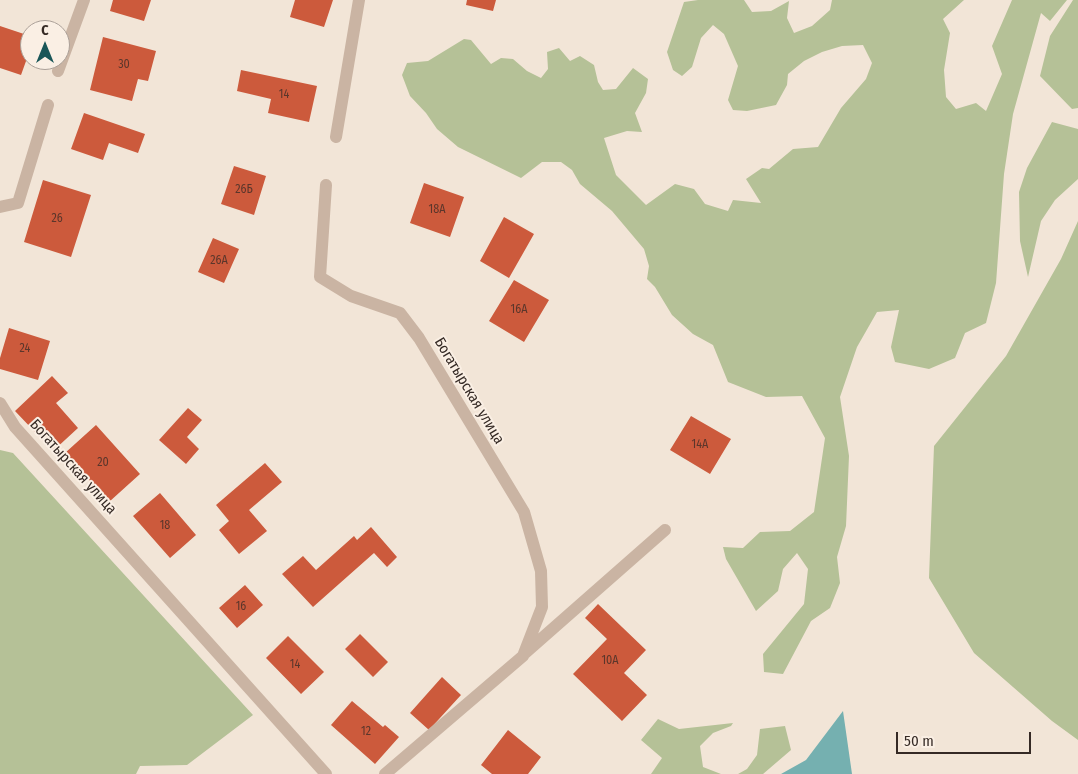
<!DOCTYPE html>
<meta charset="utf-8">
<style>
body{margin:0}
#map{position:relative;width:1078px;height:774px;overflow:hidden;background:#f2e5d7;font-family:"Fira Sans Condensed",sans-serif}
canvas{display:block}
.north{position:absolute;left:20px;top:20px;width:50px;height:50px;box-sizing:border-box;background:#faefe4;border:1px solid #aba098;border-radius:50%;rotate:0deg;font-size:14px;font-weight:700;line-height:20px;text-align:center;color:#352a25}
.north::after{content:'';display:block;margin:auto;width:18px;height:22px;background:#195658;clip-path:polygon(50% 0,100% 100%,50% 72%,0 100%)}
.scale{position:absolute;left:896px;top:732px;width:135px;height:22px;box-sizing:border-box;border:2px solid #352a25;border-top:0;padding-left:6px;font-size:15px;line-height:18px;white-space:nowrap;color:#352a25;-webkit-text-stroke:4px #faefe4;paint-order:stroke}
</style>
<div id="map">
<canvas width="1078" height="774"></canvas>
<div class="north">С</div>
<div class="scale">50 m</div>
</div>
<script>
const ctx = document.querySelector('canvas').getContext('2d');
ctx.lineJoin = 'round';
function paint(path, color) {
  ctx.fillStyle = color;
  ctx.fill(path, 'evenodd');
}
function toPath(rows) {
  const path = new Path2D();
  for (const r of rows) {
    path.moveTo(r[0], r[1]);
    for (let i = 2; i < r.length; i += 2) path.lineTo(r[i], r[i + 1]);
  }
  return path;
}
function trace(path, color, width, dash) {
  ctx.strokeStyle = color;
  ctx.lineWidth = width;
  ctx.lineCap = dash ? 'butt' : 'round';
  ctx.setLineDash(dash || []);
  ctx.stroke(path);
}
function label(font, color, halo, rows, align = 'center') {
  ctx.font = font + ' "Fira Sans Condensed",sans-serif';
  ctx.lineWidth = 4;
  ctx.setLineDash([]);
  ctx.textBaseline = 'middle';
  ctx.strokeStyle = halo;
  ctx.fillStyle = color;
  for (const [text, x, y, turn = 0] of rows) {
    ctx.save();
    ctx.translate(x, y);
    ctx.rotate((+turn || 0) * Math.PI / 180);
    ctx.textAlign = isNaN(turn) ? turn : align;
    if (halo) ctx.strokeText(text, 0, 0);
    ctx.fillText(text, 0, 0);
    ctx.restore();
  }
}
const green = toPath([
 [698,0,744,0,752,12,771,11,789,1,787,18,794,33,812,26,830,10,832,0,964,0,943,19,950,33,944,70,946,97,956,109,976,103,986,111,1002,74,992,46,1012,0,1067,0,1050,21,1041,13,1013,114,1004,174,996,283,986,323,965,333,955,358,929,369,895,362,891,347,899,310,877,312,857,347,840,397,849,456,846,526,837,557,840,583,830,608,811,621,783,674,764,672,763,654,804,604,808,569,797,553,783,569,778,591,756,611,726,559,723,547,743,548,760,532,790,531,814,512,825,438,802,396,766,397,728,382,713,345,693,334,672,315,655,287,647,279,649,266,644,249,612,211,580,184,572,170,561,162,542,162,521,178,458,147,437,129,426,113,410,96,402,75,407,63,428,61,464,39,471,40,491,64,501,58,513,59,527,71,541,78,548,69,547,52,559,48,570,61,580,56,594,65,598,82,603,90,616,89,633,68,648,79,646,93,635,113,642,132,627,131,604,138,616,175,646,205,675,184,694,189,705,204,728,211,733,200,761,203,746,179,762,168,769,169,793,149,818,147,841,108,866,79,872,63,863,45,842,46,822,52,804,61,788,74,787,85,776,105,747,111,733,110,728,100,738,66,724,34,713,25,701,38,692,67,682,76,673,70,667,52,684,2],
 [1073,0,1078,0,1078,108,1072,109,1040,76,1050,36],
 [1052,122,1078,129,1078,179,1055,200,1041,221,1028,277,1020,241,1019,192,1027,168],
 [1078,221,1078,740,1052,721,974,653,929,578,934,446,1006,356,1061,259],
 [0,450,13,453,253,715,187,765,140,766,136,774,0,774],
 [658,719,679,729,733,723,731,726,713,733,700,746,703,767,721,774,651,774,662,758,641,740],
 [785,726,791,750,763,774,738,774,747,769,757,755,760,729]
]);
const water = toPath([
 [843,711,852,774,781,774,806,760]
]);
const building = toPath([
 [113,0,151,0,144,21,110,11],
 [295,0,333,0,324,27,290,17],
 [467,0,496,0,493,11,466,5],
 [0,26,30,36,30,50,21,75,0,68],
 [103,37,156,51,148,81,138,79,132,101,90,90],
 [241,70,317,86,309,122,268,113,271,99,237,91],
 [84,113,145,134,138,153,109,143,103,160,71,149],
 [234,166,266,176,254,215,221,204],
 [43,180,91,195,71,257,24,242],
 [424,183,464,197,450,237,410,223],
 [504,217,534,234,509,278,480,261],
 [213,238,239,249,224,283,198,272],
 [514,280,549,300,524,342,489,321],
 [9,328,50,341,38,380,0,369,0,358],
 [52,376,68,393,56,403,78,428,53,451,15,411],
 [188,408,202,420,187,437,199,449,186,464,159,440],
 [691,416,731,439,710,474,670,450],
 [96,425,140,474,109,502,65,453],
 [265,463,282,482,249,510,267,531,239,554,219,530,229,521,216,505],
 [160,493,196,535,170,558,133,516],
 [371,527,397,557,387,567,374,553,313,607,282,574,303,556,316,570,354,536,357,540],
 [245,585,263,605,237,628,219,608],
 [598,604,646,650,624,673,647,695,622,721,573,674,607,639,585,618],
 [360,634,388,662,373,677,345,649],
 [288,636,324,672,301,694,266,658],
 [442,677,461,695,429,730,410,713],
 [352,701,383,727,385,725,399,737,375,764,331,725],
 [508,730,541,757,528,774,492,774,481,765]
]);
const minor = toPath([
 [58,71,84,0],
 [336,137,359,0],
 [326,185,320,277,351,296,400,313,419,338,524,512,541,571,542,607,523,656,385,774],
 [0,207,18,203,48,105],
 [0,403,15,427,326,774],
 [524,654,665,530]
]);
const numberNames = [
 ["30",124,65],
 ["14",284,95],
 ["26Б",244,190],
 ["18А",437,210],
 ["26",57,219],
 ["26А",219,261],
 ["16А",519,310],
 ["24",25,349],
 ["14А",700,445],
 ["20",103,463],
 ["18",165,526],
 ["16",241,607],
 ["10А",610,661],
 ["14",295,665],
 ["12",366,732]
];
const streetNames = [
 ["Богатырская улица",469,391,59],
 ["Богатырская улица",73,467,48]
];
paint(green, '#b5c197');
paint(water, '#75b0b0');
paint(building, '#cc5a3c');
trace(minor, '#cab4a3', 12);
label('12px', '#5b362b', null, numberNames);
label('15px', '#352a25', '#faefe4', streetNames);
</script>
